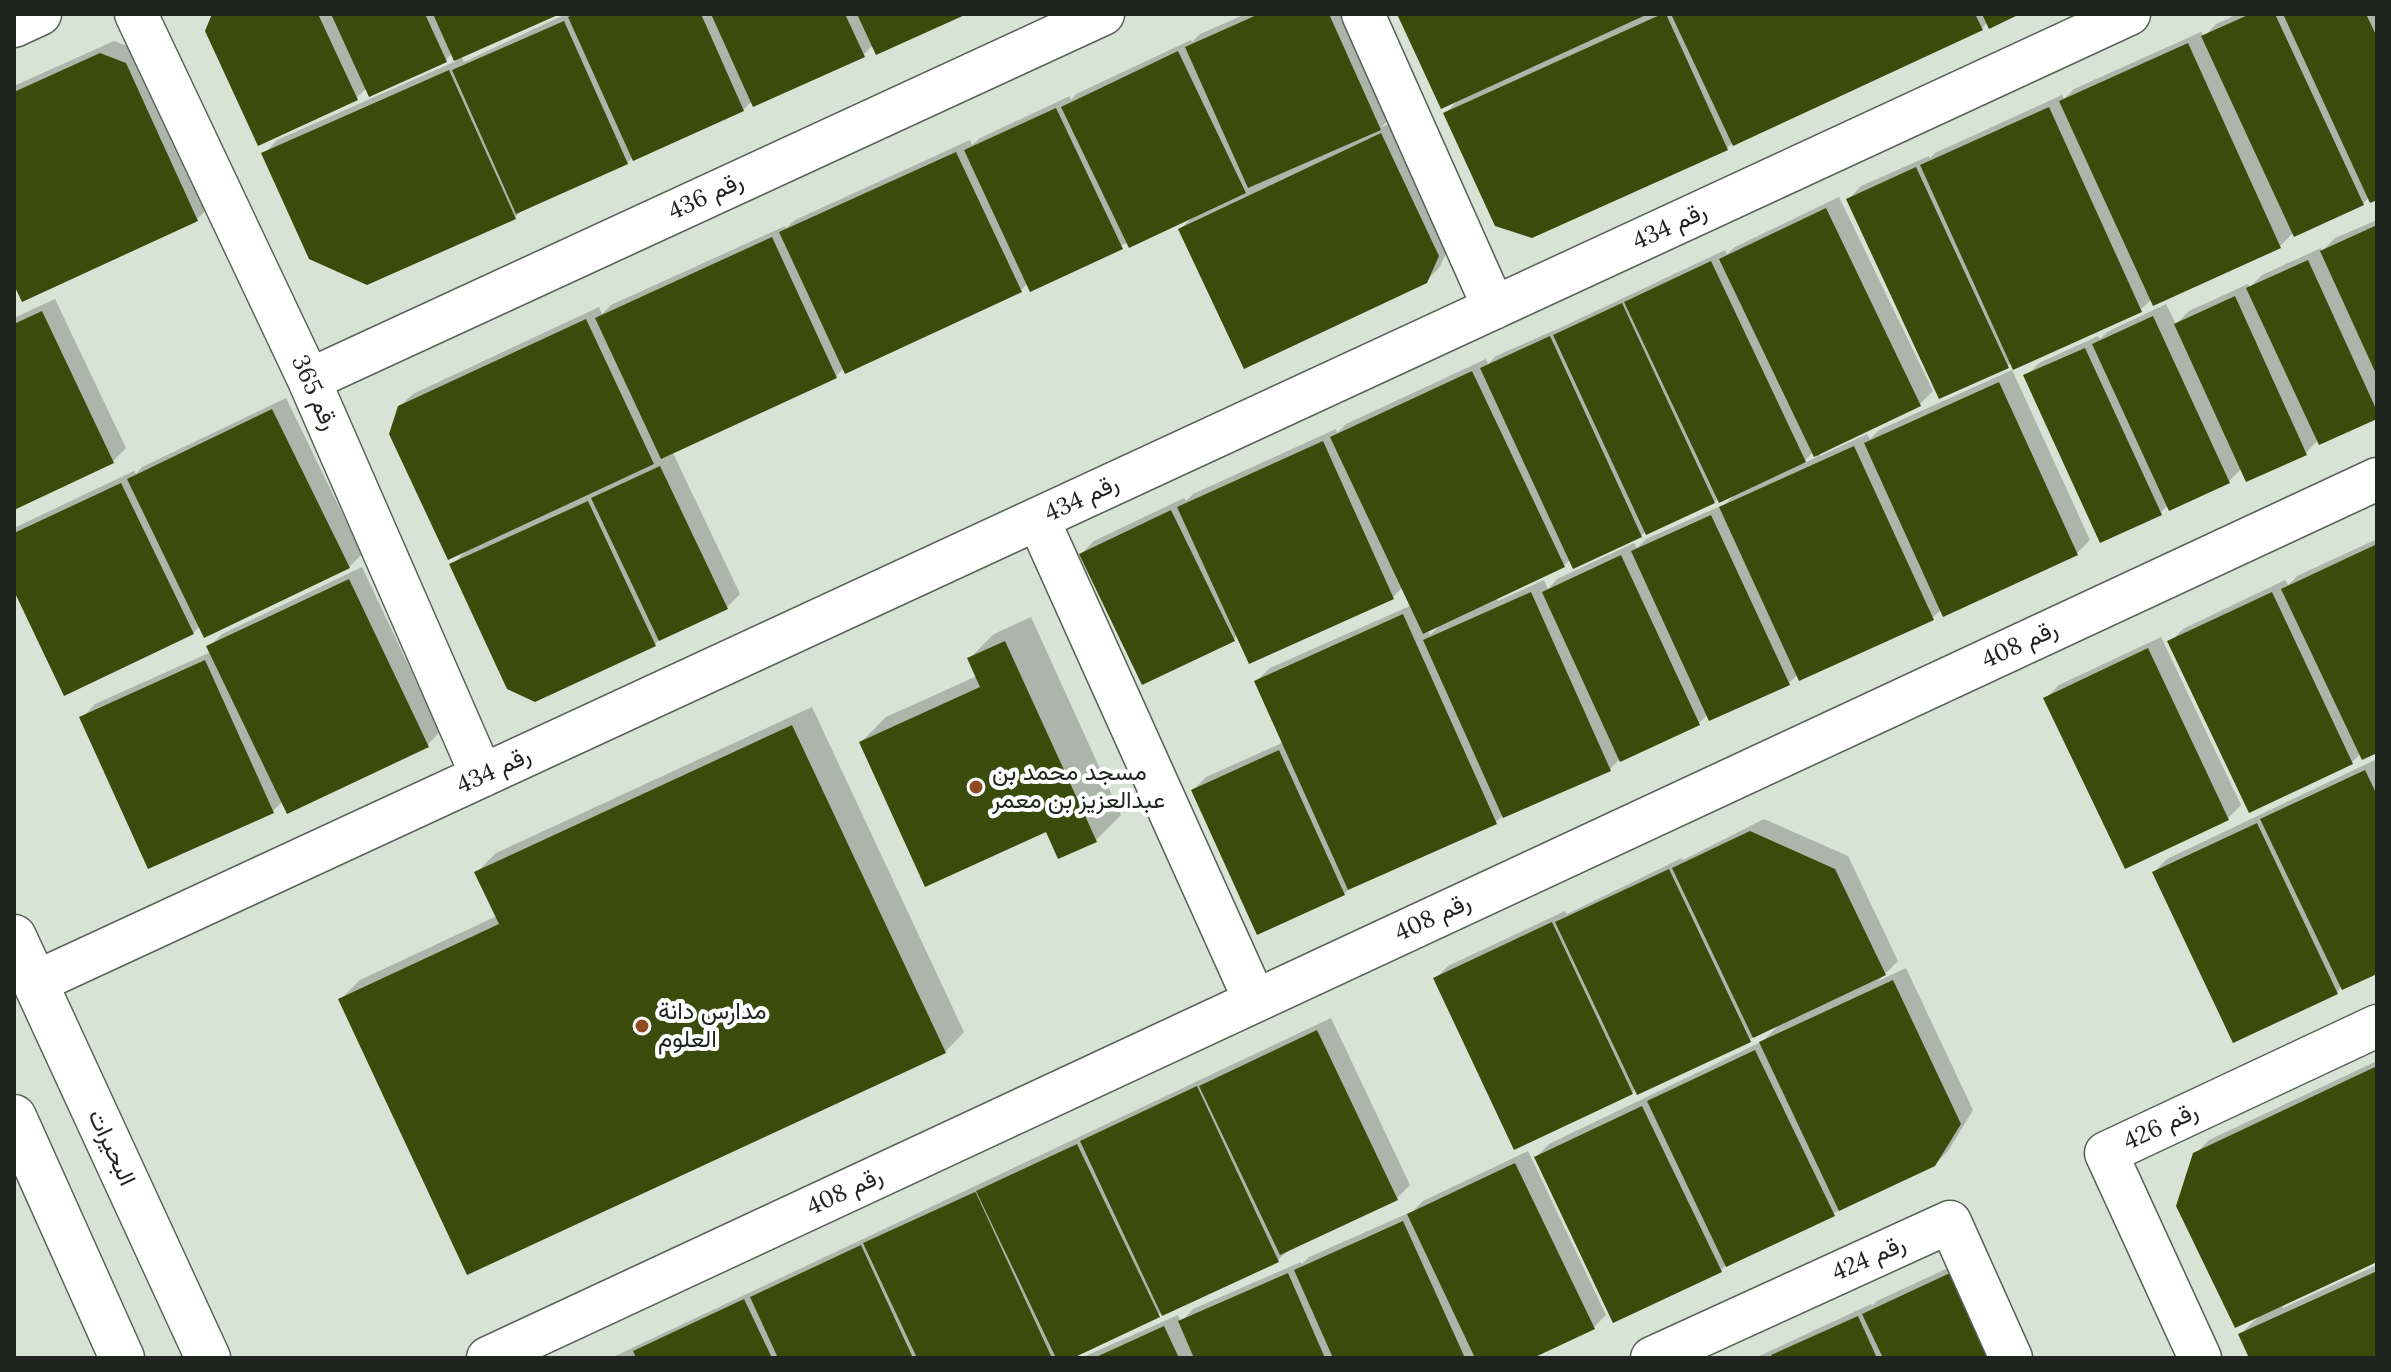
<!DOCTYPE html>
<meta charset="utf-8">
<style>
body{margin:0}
#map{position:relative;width:2391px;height:1372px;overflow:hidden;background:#d6e3d5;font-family:Lora,serif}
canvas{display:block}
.frame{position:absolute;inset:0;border:16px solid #1f241f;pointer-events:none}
</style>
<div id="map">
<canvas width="2391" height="1372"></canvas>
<div class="frame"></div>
</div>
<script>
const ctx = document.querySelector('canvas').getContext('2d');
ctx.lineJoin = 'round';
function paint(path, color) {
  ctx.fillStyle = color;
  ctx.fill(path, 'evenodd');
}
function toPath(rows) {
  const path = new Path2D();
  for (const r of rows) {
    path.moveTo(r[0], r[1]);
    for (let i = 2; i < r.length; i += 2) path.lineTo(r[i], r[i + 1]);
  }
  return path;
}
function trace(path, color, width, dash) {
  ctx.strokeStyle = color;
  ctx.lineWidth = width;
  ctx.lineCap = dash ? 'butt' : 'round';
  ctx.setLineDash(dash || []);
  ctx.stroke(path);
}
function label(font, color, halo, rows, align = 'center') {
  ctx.font = font + ' Lora,Vazirmatn,serif';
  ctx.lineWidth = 8;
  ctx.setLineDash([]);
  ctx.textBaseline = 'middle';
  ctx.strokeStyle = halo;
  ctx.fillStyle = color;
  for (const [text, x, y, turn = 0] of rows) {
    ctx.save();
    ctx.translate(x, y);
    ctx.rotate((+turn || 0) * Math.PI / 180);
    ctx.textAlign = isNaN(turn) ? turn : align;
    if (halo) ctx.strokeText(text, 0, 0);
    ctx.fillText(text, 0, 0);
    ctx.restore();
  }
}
const shadow = toPath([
 [214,14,555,14,461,56,464,62,566,14,962,14,873,45,863,55,752,101,743,110,633,157,627,163,524,208,515,217,367,283,264,154,277,140,456,61,452,53,446,60,367,88,356,98],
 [1246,14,1348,14,1393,116,1381,127,1394,122,1452,242,1439,268,1425,282,1180,229,1194,216,1028,283,1020,291,844,368,836,376,672,451,740,594,727,607,662,637,655,644,452,565,467,550,399,407,413,394,599,307,602,314,611,305,785,226,786,228,795,220,970,140,972,145,980,138,1070,96,1071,100,1076,94,1191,40,1192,42,1200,34],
 [1399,14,2015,14,1988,22,1982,28,1733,142,1727,148,1532,236,1446,113,1460,98],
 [2238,14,2377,14,2377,198,2369,197,2363,204,2294,232,2280,246,2152,299,2140,310,2012,362,2007,366,1848,200,1861,186,1929,156,1930,158,1935,153,2062,95,2064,99,2074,89,2201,32,2204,37,2216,24],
 [114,41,138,50,210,206,197,219,14,280,14,86],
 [1839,197,1933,391,1920,404,1819,452,1820,456,1867,434,1870,439,1879,430,2012,370,2090,540,2077,553,1942,609,1932,618,1798,674,1788,684,1708,714,1699,723,1621,758,1610,769,1503,815,1496,822,1352,886,1344,894,1193,790,1206,777,1284,742,1256,681,1270,668,1412,605,1403,587,1393,597,1238,635,1234,639,1081,554,1094,541,1184,498,1186,501,1193,494,1336,429,1337,433,1346,424,1486,359,1488,364,1496,356,1564,326,1725,250,1727,254,1735,247],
 [1814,451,1817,457,1802,464],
 [1736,493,1725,504,1646,539,1637,548,1634,543,1557,579,1548,589,1544,580,1498,601,1496,597,1564,565,1571,559,1641,536,1646,531,1714,502,1718,498],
 [1442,623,1430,635,1428,629],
 [2377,220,2377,417,2318,440,2306,453,2242,468,2229,481,2168,505,2160,513,2026,376,2039,363,2098,336,2100,339,2107,332,2166,304,2176,324,2189,311,2248,284,2250,287,2262,275,2321,248,2322,251,2335,238],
 [55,299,126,448,113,461,14,508,14,318],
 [286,398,362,554,349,567,200,626,193,633,14,586,14,528,134,471,136,474,142,467],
 [2377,539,2377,751,2361,753,2352,762,2250,810,2170,642,2183,629,2285,580,2288,585,2297,576],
 [362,567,440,732,427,745,283,801,273,811,149,867,82,718,95,704,211,652,209,647,222,634],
 [1031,617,1121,815,1096,840,1047,829,861,742,886,717,977,676,969,659,994,634],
 [2161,637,2241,805,2228,818,2126,867,2046,698,2059,685],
 [812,707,964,1032,945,1052,341,999,360,980,497,916,477,872,496,853],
 [2377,759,2377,972,2342,986,2337,992,2154,872,2167,859],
 [1764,819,1848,856,1898,961,1878,981,1906,968,1973,1110,1948,1151,1934,1165,1726,1265,1721,1270,1536,1157,1549,1144,1763,1041,1781,1023,1756,1034,1750,1040,1636,1088,1632,1093,1435,979,1448,966,1565,911,1567,914,1682,858,1683,860],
 [1331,1018,1410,1185,1397,1198,1291,1248,1278,1260,1162,1312,1068,1358,611,1358],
 [2377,1061,2377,1259,2282,1304,2283,1308,2377,1265,2377,1358,2251,1358,2240,1335,2259,1316,2195,1154,2209,1140],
 [1528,1151,1606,1315,1593,1328,1528,1358,1081,1358,1178,1315,1181,1322,1193,1309,1301,1262,1302,1264,1309,1257,1413,1211,1423,1201],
 [1963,1261,2009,1358,1755,1358,1871,1304,1872,1306,1877,1301]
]);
const building = toPath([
 [212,14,318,14,358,100,258,146,205,31],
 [331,14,425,14,447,62,369,97],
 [433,14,560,14,454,61],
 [575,14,701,14,744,111,633,161,568,17],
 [711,14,845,14,865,57,753,107],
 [857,14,967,14,876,55],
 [1259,14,1329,14,1381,130,1248,188,1185,47],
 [1397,14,1648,14,1441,109],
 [1662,14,1666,14,1728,150,1532,238,1495,226,1443,113],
 [1671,14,1975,14,1983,30,1733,146],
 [1982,14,2020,14,1989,29],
 [2250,14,2275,14,2364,205,2294,237,2201,36],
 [2283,14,2366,14,2377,37,2377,200,2370,203],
 [564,21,628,164,516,214,452,70],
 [2188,43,2281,248,2153,306,2059,101],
 [1178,51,1246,193,1129,248,1061,107],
 [100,53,126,63,198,221,22,302,14,285,14,92],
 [449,70,516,219,367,285,309,259,261,153],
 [2049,107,2142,312,2013,370,1920,165],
 [1056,108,1123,249,1030,292,964,150],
 [1381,133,1439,256,1427,283,1244,369,1178,229],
 [956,152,1022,292,845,374,779,232],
 [1916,167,2009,368,1939,399,1846,199],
 [1826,208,1921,406,1814,457,1719,259],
 [2377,225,2377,376,2320,251],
 [772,237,837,378,661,459,595,318],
 [2308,260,2377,411,2377,419,2319,445,2246,288],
 [1711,261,1806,462,1719,503,1624,302],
 [2235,296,2307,455,2246,482,2174,324],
 [1622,303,1715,503,1646,535,1553,335],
 [42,311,114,463,14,510,14,324],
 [2153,316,2230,483,2169,511,2092,344],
 [586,319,654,464,448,560,389,434,398,406],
 [1550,336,1642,537,1573,569,1480,368],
 [2085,348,2162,515,2100,543,2023,375],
 [1472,371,1565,567,1423,634,1330,437],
 [1999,382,2078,555,1943,617,1864,443],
 [272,409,350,568,204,638,127,479],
 [1323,441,1394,599,1249,664,1177,507],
 [1854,446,1934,620,1799,681,1719,507],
 [660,466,728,609,659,641,591,498],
 [121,483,194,634,64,696,14,591,14,533],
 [588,501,656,646,535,702,507,689,449,564],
 [1171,510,1235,641,1142,685,1079,554],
 [1711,515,1790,685,1709,721,1631,551],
 [2377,544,2377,753,2362,760,2281,589],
 [1621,555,1700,725,1620,762,1542,592],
 [349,579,429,747,287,814,206,646],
 [1531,592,1611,771,1503,818,1423,640],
 [2272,592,2353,764,2249,813,2167,641],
 [1403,614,1497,824,1348,890,1254,681],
 [1005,641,1097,842,1058,859,1046,832,925,887,859,742,980,687,967,658],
 [2148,648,2229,820,2125,869,2043,698],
 [205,660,274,813,148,869,79,717],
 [792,725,946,1053,467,1275,338,999,499,924,474,872],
 [1279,750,1345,895,1257,935,1191,790],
 [2365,770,2377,795,2377,974,2342,990,2260,819],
 [2257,823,2338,994,2233,1043,2152,872],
 [1750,831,1835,869,1886,975,1753,1038,1672,868],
 [1669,869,1751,1042,1637,1095,1555,922],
 [1552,922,1633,1094,1514,1150,1433,978],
 [1893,980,1961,1124,1935,1166,1839,1211,1759,1042],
 [1317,1030,1398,1200,1280,1255,1199,1086],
 [1755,1050,1835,1216,1726,1267,1647,1101],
 [2377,1066,2377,1262,2235,1328,2176,1206,2193,1153],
 [1197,1086,1279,1262,1162,1316,1080,1141],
 [1642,1106,1722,1272,1613,1323,1534,1157],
 [1077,1144,1160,1317,1073,1358,1056,1358,976,1191],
 [1515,1163,1595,1329,1533,1358,1475,1358,1407,1214],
 [975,1192,976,1193,1052,1358,917,1358,863,1243],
 [1403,1221,1465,1358,1333,1358,1294,1270],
 [861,1245,913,1358,778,1358,750,1297],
 [2377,1271,2377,1358,2249,1358,2238,1334],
 [1288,1273,1325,1358,1194,1358,1178,1321],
 [1950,1273,1990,1358,1883,1358,1862,1314],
 [744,1299,772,1358,636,1358,633,1351],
 [1858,1316,1877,1358,1772,1358,1771,1355],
 [1164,1326,1179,1358,1094,1358]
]);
const street = toPath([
 [136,14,309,380,482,776],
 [1363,14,1494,308],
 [14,26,40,14],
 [309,380,1103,14],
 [1038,519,1255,1001],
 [34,983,2129,14],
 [488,1358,2377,479],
 [1652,1358,1950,1222,2011,1358],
 [2200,1358,2106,1153,2377,1026]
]);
const secondary = toPath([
 [14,937,208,1358],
 [14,1117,122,1358]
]);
const markers = [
 [976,787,8,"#904b21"],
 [642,1026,8,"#904b21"]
];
const streetNames = [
 ["رقم 436",706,197,-25],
 ["رقم 434",1670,227,-25],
 ["رقم 365",314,393,66],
 ["رقم 434",1082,499,-25],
 ["رقم 408",2020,645,-25],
 ["رقم 434",494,771,-25],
 ["رقم 408",1433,918,-25],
 ["رقم 426",2161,1127,-25],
 ["البحيرات",111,1148,65],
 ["رقم 408",845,1192,-25],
 ["رقم 424",1869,1259,-24]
];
const poiNames = [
 ["مسجد محمد بن",992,773],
 ["عبدالعزيز بن معمر",992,801],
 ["مدارس دانة",658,1012],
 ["العلوم",658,1040]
];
paint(shadow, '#0003');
paint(building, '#3a4b0b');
trace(street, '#586357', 45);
trace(secondary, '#586357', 47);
trace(street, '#fff', 42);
trace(secondary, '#fff', 44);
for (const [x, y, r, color] of markers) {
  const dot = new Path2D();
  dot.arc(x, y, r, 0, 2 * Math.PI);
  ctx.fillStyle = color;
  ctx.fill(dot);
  trace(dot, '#fff', 3);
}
label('24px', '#1f241f', '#fff', streetNames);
label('24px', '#1f241f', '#fff', poiNames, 'left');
</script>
